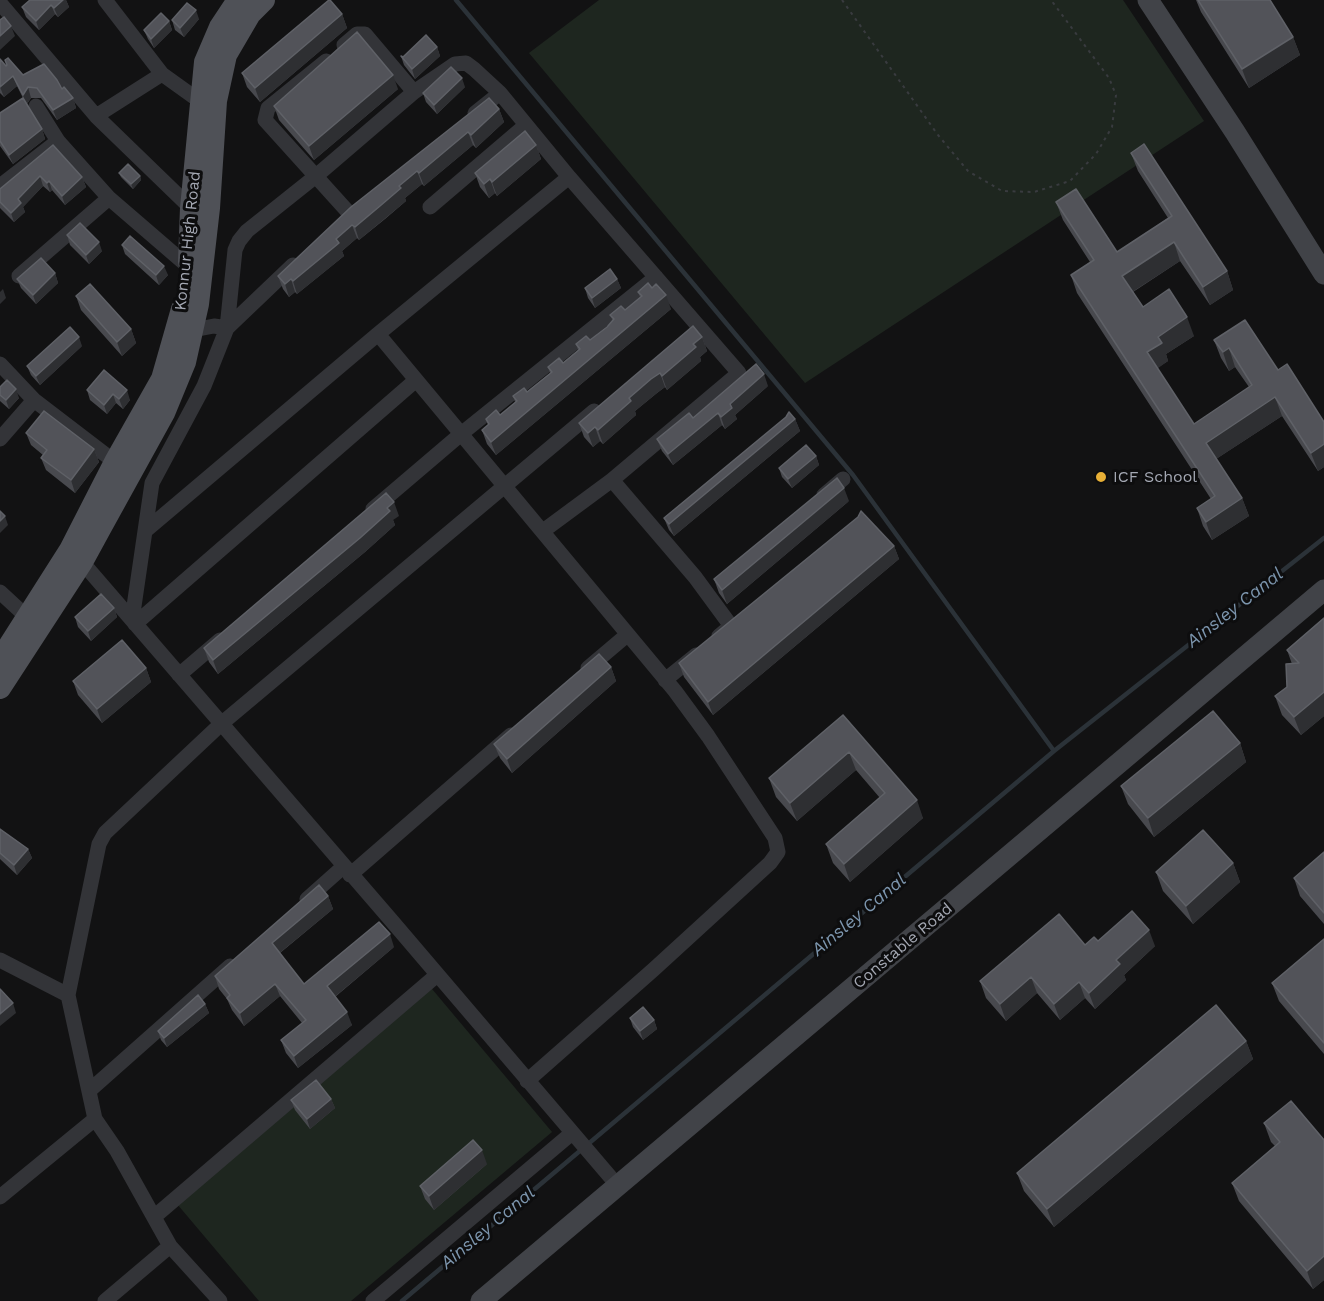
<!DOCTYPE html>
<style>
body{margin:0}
canvas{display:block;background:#121213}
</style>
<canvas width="1324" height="1301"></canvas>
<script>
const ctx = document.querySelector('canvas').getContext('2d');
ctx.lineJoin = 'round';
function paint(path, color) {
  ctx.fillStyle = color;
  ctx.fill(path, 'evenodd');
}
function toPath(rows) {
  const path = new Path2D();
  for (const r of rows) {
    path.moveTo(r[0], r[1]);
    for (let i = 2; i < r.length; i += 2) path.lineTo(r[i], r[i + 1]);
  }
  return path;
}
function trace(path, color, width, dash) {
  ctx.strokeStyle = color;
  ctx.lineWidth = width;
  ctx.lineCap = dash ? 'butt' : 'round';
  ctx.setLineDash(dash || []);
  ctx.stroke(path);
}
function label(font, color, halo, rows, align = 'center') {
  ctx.font = font + ' "Work Sans",sans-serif';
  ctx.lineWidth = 6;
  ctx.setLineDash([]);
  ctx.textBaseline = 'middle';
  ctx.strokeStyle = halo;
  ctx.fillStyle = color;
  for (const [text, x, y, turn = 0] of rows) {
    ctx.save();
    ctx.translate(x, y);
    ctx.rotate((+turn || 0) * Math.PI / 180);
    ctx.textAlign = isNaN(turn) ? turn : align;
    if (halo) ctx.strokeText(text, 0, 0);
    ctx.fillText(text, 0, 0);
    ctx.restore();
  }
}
const green = toPath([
 [599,0,1123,0,1204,121,805,383,529,53],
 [427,983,552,1132,351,1301,259,1301,172,1198]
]);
const stream = toPath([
 [456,0,853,475,1054,751],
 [402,1301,1054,751,1324,538]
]);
const path = toPath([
 [842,0,938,135,968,171,1002,191,1034,192,1070,181,1096,154,1112,127,1116,95,1109,78,1051,0]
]);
const street = toPath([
 [105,0,162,74,201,102],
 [0,3,96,116,191,208],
 [344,45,357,34,365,34,414,92],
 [326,61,268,108,265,120,349,213],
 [36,106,58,141,109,198,189,267],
 [96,116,162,74],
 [0,186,58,141],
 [430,207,526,125],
 [19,276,109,198],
 [193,330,214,326,227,328,293,265],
 [378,334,675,691,708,736,775,838,778,852,770,863,653,970,527,1081],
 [0,364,34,400,115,462],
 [0,439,34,400],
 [612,480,695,577,731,626,719,636],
 [824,495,843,479],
 [373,509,461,434,656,277],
 [145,531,152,483,204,386,227,328,235,250,239,241,247,231,316,176,414,92,455,64,466,63,474,69,500,93],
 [543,531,612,480,739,373,569,177],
 [82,562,391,920,618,1186],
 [0,592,27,617],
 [132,620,145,531,378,334,569,177,500,93,475,113],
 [135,624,416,380],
 [588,668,627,635],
 [179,675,220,640],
 [665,680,696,655],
 [350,875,511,735],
 [307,899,343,867],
 [0,960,68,995,95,1119,117,1151,170,1246,220,1301],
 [68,995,99,844,105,833,221,724,594,411],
 [89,1091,230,966],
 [0,1197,95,1119],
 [154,1217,437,975],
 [105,1301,170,1246],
 [373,1301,572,1133]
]);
const secondary = toPath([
 [1148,0,1235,132,1324,274],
 [481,1301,1324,590]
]);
const primary = toPath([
 [189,262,191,208,205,62,220,27,238,0],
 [0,660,70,550,115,462,162,379,182,309],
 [0,688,82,562,100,529,164,413,185,362,198,304,209,208,216,101,226,55,250,14,264,0]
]);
const wall = toPath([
 [30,0,66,0,69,7,58,17,55,14,39,30,26,17,22,7],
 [1196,0,1270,0,1293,37,1300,55,1249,88,1201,12],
 [342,14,347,28,260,102,247,87,242,73],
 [199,19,184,37,175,30,172,20],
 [169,21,172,30,154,48,148,39,144,30],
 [437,47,440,56,415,79,404,65,401,56,403,57],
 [0,59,6,66,7,65,5,60,23,75,62,89,73,98,76,108,57,120,41,98,31,98,27,104,42,129,45,139,13,164,0,146,0,113,23,98,17,86,4,97,0,93],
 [465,87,437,114,426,102,423,93],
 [398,89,314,160,279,120,274,106],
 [499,109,504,122,476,148,473,145,424,186,422,184,405,198,406,201,385,219,359,240,357,238,342,251,344,256,297,294,295,292,289,297,283,289,278,276],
 [53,145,82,177,86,187,65,205,52,190,50,192,43,186,23,207,25,212,14,222,0,208,0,189],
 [536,145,541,159,497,196,495,193,489,198,480,187,475,173],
 [1131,153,1227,271,1233,290,1210,305,1180,261,1133,292,1143,307,1194,336,1166,354,1168,361,1157,368,1194,424,1249,387,1235,367,1229,371,1221,358,1214,340,1278,370,1324,422,1324,467,1318,471,1282,416,1216,459,1242,498,1249,516,1212,540,1203,526,1197,508,1211,499,1077,293,1071,275,1090,262,1063,220,1056,202,1117,252,1168,218,1138,171],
 [119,173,140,176,141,180,133,189,121,177],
 [67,235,102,251,89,264,70,245],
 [122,245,168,275,159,285,125,254],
 [55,273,58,283,36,304,21,288,17,279],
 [617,279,621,288,595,308,588,298,585,288],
 [638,292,671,309,496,455,487,444,482,430,488,425,486,419,500,415,515,402,513,396,527,392,550,373,548,367,563,363,578,350,576,344,590,340,607,327,613,321,610,315,625,310,640,297],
 [76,296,131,329,136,343,122,356,81,310],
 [702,337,707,351,700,357,701,361,667,390,665,387,657,393,635,411,636,415,603,444,600,441,593,447,584,437,579,423],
 [82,346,40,385,31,375,27,366],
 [104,370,130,400,123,409,116,403,107,414,90,400,87,390],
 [768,386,735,415,737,419,725,429,722,425,673,465,662,451,657,439,693,418],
 [0,387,19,398,9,409,0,401],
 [786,417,795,419,800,431,674,536,669,530,664,518],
 [26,433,94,449,99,462,75,493,46,470,41,458,43,455,31,445],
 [816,456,819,465,792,488,782,477,779,468],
 [849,501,727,604,719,593,714,579],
 [399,516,393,520,395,525,365,552,218,674,209,662,204,648],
 [894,546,899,559,713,715,684,677,679,663],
 [114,608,117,617,91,641,78,627,75,617],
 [1324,618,1324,716,1301,735,1282,715,1275,696,1287,687,1292,664,1287,650],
 [611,667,616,681,512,773,500,758,494,744],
 [146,668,151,682,102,723,78,695,73,681],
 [843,715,923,818,850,882,833,863,826,844,880,798,856,770,797,821,776,797,769,778],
 [1240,743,1246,762,1154,837,1128,804,1121,786],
 [0,829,28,849,32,858,17,875,0,859],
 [1324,852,1324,924,1300,896,1294,878],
 [1233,863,1240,882,1193,924,1163,891,1156,872],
 [328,896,333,909,280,953,304,984,394,947,335,997,352,1025,298,1068,286,1053,281,1040,302,1023,280,996,244,1026,232,1010,227,999,219,989,215,976],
 [1324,939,1324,1054,1279,1001,1272,983],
 [1098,941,1155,946,1124,975,1126,980,1095,1009,1085,998,1060,1020,1037,993,1006,1021,986,998,980,981,1085,945],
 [205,1004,209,1013,167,1047,161,1040,158,1031],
 [630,1018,654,1020,657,1029,643,1040,633,1027],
 [1246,1041,1253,1059,1054,1227,1024,1191,1017,1173],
 [331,1099,335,1108,310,1129,295,1110,291,1100],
 [1264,1123,1324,1140,1324,1280,1313,1289,1239,1201,1232,1183,1275,1146,1271,1142],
 [487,1164,434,1210,425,1199,420,1186]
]);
const shadedWall = toPath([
 [63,0,66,0,69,7,58,17,54,8],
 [51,5,55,14,39,30,36,21],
 [196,10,199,19,184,37,180,28],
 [342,14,347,28,260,102,255,88],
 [169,21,172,30,154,48,151,39],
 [11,26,15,36,0,50,0,36],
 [1293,37,1300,55,1249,88,1242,69],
 [437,47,440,56,415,79,412,69],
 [393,75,398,89,314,160,309,146],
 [13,76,17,86,4,97,0,87],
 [462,78,465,87,437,114,434,105],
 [28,87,31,98,26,105,23,95],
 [73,98,76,108,57,120,53,110],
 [499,109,504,122,476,148,471,135],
 [42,129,45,139,13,164,9,155],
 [468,132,473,145,424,186,419,173],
 [536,145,541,159,497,196,492,182],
 [417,171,422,184,405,198,406,201,359,240,355,227,399,186],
 [40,176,43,186,23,207,25,212,14,222,11,213,18,199],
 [140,176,141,180,133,189,131,184],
 [82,177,86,187,65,205,62,196],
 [490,179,495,193,489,198,484,184],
 [49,181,52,190,50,192,47,183],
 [352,225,357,238,342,251,344,256,297,294,293,281,336,239],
 [99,242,102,251,89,264,86,255],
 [1174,242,1180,261,1129,294,1122,276],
 [164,266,168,275,159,285,156,275],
 [1227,271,1233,290,1210,305,1203,287],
 [55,273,58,283,36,304,33,295],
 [291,279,295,292,289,297,285,284],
 [617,279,621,288,595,308,592,298],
 [3,289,6,298,0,304,0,292],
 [666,295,671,309,496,455,491,442],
 [1187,317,1194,336,1166,354,1168,361,1154,371,1147,352,1158,337],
 [131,329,136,343,122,356,117,342],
 [79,337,82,346,40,385,36,376],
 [702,337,707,351,700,357,701,361,667,390,662,376],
 [1229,348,1235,367,1229,371,1223,352],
 [660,373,665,387,657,393,635,411,636,415,603,444,598,430,629,398,651,379],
 [764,374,768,386,735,415,737,419,725,429,721,417,730,404],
 [16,389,19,398,9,409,6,400],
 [127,390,130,400,123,409,119,399],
 [113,394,116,403,107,414,104,405],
 [1275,397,1282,416,1213,461,1206,443],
 [718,413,722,425,673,465,668,454],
 [795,419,800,431,674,536,669,524],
 [595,427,600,441,593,447,588,433],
 [1324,444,1324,467,1318,471,1311,453],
 [94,449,99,462,75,493,71,480],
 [816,456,819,465,792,488,788,479],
 [844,488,849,501,727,604,722,590],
 [1242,498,1249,516,1212,540,1206,522],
 [394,502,399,516,393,520,395,525,365,552,218,674,213,660],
 [5,516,8,525,0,533,0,521],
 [894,546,899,559,713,715,708,702],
 [114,608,117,617,91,641,88,631],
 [611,667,616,681,512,773,507,759],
 [146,668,151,682,102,723,97,709],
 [1324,692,1324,716,1301,735,1294,717],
 [1240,743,1246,762,1154,837,1148,818],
 [849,752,856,770,797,821,790,803],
 [917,800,923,818,850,882,844,864],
 [28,849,32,858,17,875,14,865],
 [1233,863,1240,882,1193,924,1186,906],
 [328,896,333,909,277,955,272,943],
 [1149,930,1155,946,1124,975,1126,980,1095,1009,1089,993,1116,960],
 [390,934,394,947,332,999,327,986],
 [1031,977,1037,993,1006,1021,1000,1004],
 [1079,982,1085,998,1060,1020,1054,1004],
 [275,984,280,996,244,1026,240,1013],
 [13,1003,16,1013,0,1026,0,1014],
 [205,1004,209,1013,167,1047,164,1038],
 [347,1012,352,1025,298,1068,294,1056],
 [654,1020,657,1029,643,1040,640,1031],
 [1246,1041,1253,1059,1054,1227,1047,1209],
 [331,1099,335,1108,310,1129,307,1119],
 [482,1150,487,1164,434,1210,429,1196],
 [1324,1256,1324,1280,1313,1289,1307,1271]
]);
const building = toPath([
 [30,0,63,0,54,8,51,5,36,21,22,7,30,0],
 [329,0,330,0,342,14,255,88,242,73,329,0],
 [1198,0,1270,0,1293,37,1242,69,1198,0],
 [187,3,196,10,180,28,172,20,187,3],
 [161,13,169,21,151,39,144,30,161,13],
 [4,17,11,26,0,36,0,20,4,17],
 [357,32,393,75,309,146,274,106,357,32],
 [426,35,437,47,412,69,401,56,403,57,426,35],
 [8,58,23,75,44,64,57,80,62,89,64,87,73,98,53,110,37,88,28,87,23,95,13,76,0,87,0,59,6,66,7,65,5,60,8,58],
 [451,67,462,78,434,105,423,93,451,67],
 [23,98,42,129,9,155,0,141,0,113,23,98],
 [489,98,499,109,471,135,468,132,419,173,417,171,399,186,401,188,380,206,355,227,352,225,336,239,339,243,293,281,291,279,285,284,278,276,351,207,489,98],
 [525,131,536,145,492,182,490,179,484,184,475,173,525,131],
 [1144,144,1227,271,1203,287,1174,242,1122,276,1143,307,1169,289,1187,317,1158,337,1162,343,1147,352,1194,424,1252,385,1229,348,1223,352,1214,340,1245,320,1278,370,1287,364,1324,422,1324,444,1311,453,1275,397,1206,443,1242,498,1206,522,1197,508,1215,496,1071,275,1094,260,1056,202,1076,189,1117,252,1172,216,1131,153,1144,144],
 [53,145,82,177,62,196,49,181,47,183,40,176,18,199,21,203,11,213,0,202,0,189,53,145],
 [128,164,140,176,131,184,119,173,128,164],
 [80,223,99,242,86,255,67,235,80,223],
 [130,236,164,266,156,275,122,245,130,236],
 [41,258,55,273,33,295,17,279,41,258],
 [610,269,617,279,592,298,585,288,610,269],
 [648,283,652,288,656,284,666,295,491,442,482,430,489,424,486,419,496,410,500,415,517,401,513,396,524,388,527,392,552,372,548,367,559,358,563,363,580,349,576,344,586,336,590,340,607,327,614,319,610,315,621,306,625,310,642,296,638,292,648,283],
 [90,284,131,329,117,342,76,296,90,284],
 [693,326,702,337,693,344,696,347,662,376,660,373,651,379,629,398,631,401,598,430,595,427,588,433,579,423,693,326],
 [70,327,79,337,36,376,27,366,70,327],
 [756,364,764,374,730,404,732,408,721,417,718,413,668,454,657,439,689,413,693,418,756,364],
 [104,370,127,390,119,399,113,394,104,405,87,390,104,370],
 [7,380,16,389,6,400,0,395,0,387,7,380],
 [44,411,94,449,71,480,41,458,47,450,26,433,44,411],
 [789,412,795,419,669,524,664,518,786,417,789,412],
 [806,445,816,456,788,479,779,468,806,445],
 [837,478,844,488,722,590,714,579,837,478],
 [386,493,394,502,387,508,390,511,360,538,213,660,204,648,386,493],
 [0,511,5,516,0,521,0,511],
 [861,511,894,546,708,702,679,663,858,517,861,511],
 [101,594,114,608,88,631,75,617,101,594],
 [1324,618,1324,692,1294,717,1275,696,1287,687,1286,664,1299,663,1287,650,1324,618],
 [122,640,146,668,97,709,73,681,122,640],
 [599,654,611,667,507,759,494,744,599,654],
 [1213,711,1240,743,1148,818,1121,786,1213,711],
 [843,715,917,800,844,864,826,844,885,793,849,752,790,803,769,778,843,715],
 [0,829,28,849,14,865,0,853,0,829],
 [1203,830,1233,863,1186,906,1156,872,1203,830],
 [1324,852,1324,913,1294,878,1324,852],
 [319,885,328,896,272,943,304,984,379,922,390,934,327,986,347,1012,294,1056,281,1040,306,1020,275,984,240,1013,227,998,230,995,215,976,319,885],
 [1132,911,1149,930,1116,960,1120,964,1089,993,1079,982,1054,1004,1031,977,1000,1004,980,981,1059,914,1085,945,1094,937,1098,941,1132,911],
 [1324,939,1324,1043,1272,983,1324,939],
 [0,989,13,1003,0,1014,0,989],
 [198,995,205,1004,164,1038,158,1031,198,995],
 [1216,1005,1246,1041,1047,1209,1017,1173,1216,1005],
 [643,1007,654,1020,640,1031,630,1018,643,1007],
 [316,1080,331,1099,307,1119,291,1100,316,1080],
 [1291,1101,1324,1140,1324,1256,1307,1271,1232,1183,1280,1142,1264,1123,1291,1101],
 [473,1140,482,1150,429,1196,420,1186,473,1140]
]);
const markers = [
 [1101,477,6,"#e7af36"]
];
const streetNames = [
 ["Konnur High Road",188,241,-84],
 ["Constable Road",903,946,-40]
];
const poiNames = [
 ["ICF School",1113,477]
];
const waterNames = [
 ["Ainsley Canal",1235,608,-38],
 ["Ainsley Canal",859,915,-40],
 ["Ainsley Canal",488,1228,-40]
];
paint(green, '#1e261f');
trace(stream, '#2b3238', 4.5);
trace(path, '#393b3f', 2, [3, 4.5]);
trace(street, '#333438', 15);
trace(secondary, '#414348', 21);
trace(primary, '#4f5157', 22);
paint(wall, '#48494e');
paint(shadedWall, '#2e2f32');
paint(building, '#525359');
trace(building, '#5f6167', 1.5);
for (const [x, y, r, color] of markers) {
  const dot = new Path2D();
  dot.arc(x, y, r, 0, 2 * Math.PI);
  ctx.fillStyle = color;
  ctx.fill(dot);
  trace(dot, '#0d0d0e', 2);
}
label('16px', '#a4a8b3', '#0d0d0e', streetNames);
label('16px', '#a4a8b3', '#0d0d0e', poiNames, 'left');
label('italic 18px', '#7c95ad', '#0d0d0e', waterNames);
</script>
